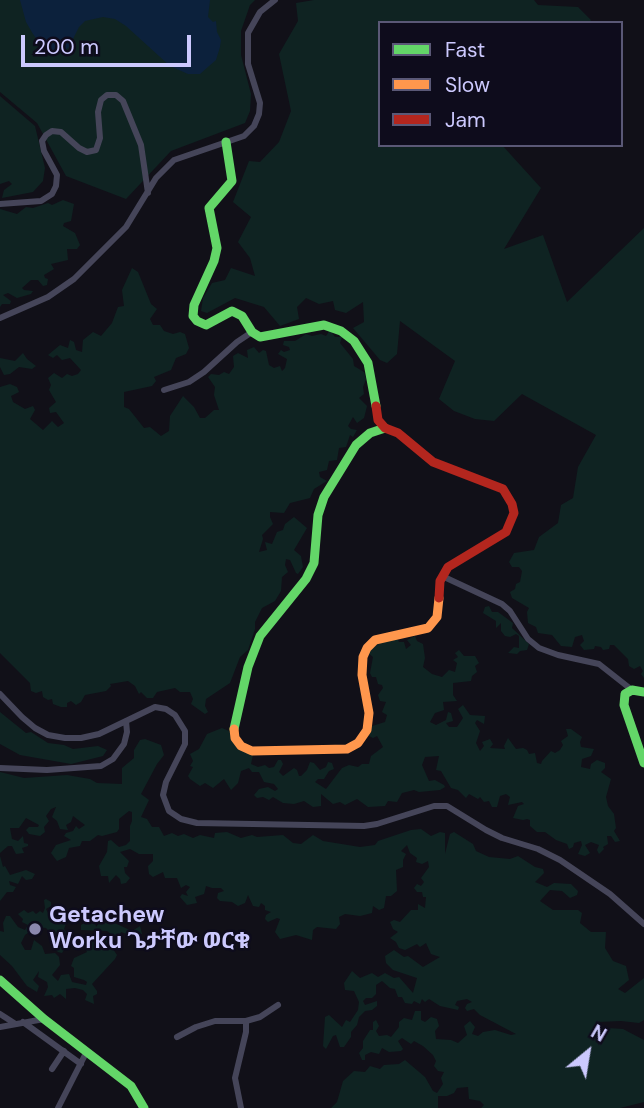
<!DOCTYPE html>
<meta charset="utf-8">
<style>
body{margin:0}
#map{position:relative;width:644px;height:1108px;overflow:hidden;background:#111018;font-family:"DM Sans",sans-serif}
canvas{display:block}
.legend{position:absolute;left:378px;top:21px;width:245px;height:126px;box-sizing:border-box;background:#0e0c1c;border:2px solid #5a5876;margin:0;padding:9px 12px;list-style:none;font-size:21px;color:#ccc9fe}
.legend li{display:flex;align-items:center;gap:14px;height:35px}
.legend b{width:35px;border:2px solid #5a5876}
.north{position:absolute;left:553px;top:1017px;width:70px;height:70px;-webkit-text-stroke:5px #0e0c1c;paint-order:stroke;rotate:30deg;font-size:19px;font-weight:700;line-height:28px;text-align:center;color:#ccc9fe}
.north::after{content:'';display:block;margin:auto;width:24px;height:32px;background:#ccc9fe;clip-path:polygon(50% 0,100% 100%,50% 72%,0 100%)}
.scale{position:absolute;left:21px;top:35px;width:170px;height:32px;box-sizing:border-box;border:4px solid #ccc9fe;border-top:0;padding-left:9px;font-size:21px;line-height:24px;white-space:nowrap;color:#ccc9fe;-webkit-text-stroke:5px #0e0c1c;paint-order:stroke}
</style>
<div id="map">
<canvas width="644" height="1108"></canvas>
<ul class="legend">
<li><b style="height:9px;background:#63d668"></b>Fast</li>
<li><b style="height:9px;background:#ff974d"></b>Slow</li>
<li><b style="height:9px;background:#b3261e"></b>Jam</li>
</ul>
<div class="north">N</div>
<div class="scale">200 m</div>
</div>
<script>
const ctx = document.querySelector('canvas').getContext('2d');
ctx.lineJoin = 'round';
function paint(path, color) {
  ctx.fillStyle = color;
  ctx.fill(path, 'evenodd');
}
function toPath(rows) {
  const path = new Path2D();
  for (const r of rows) {
    path.moveTo(r[0], r[1]);
    for (let i = 2; i < r.length; i += 2) path.lineTo(r[i], r[i + 1]);
  }
  return path;
}
function trace(path, color, width, dash) {
  ctx.strokeStyle = color;
  ctx.lineWidth = width;
  ctx.lineCap = dash ? 'butt' : 'round';
  ctx.setLineDash(dash || []);
  ctx.stroke(path);
}
function label(font, color, halo, rows, align = 'center') {
  ctx.font = font + ' "DM Sans","Noto Sans Ethiopic",sans-serif';
  ctx.lineWidth = 5;
  ctx.setLineDash([]);
  ctx.textBaseline = 'middle';
  ctx.strokeStyle = halo;
  ctx.fillStyle = color;
  for (const [text, x, y, turn = 0] of rows) {
    ctx.save();
    ctx.translate(x, y);
    ctx.rotate((+turn || 0) * Math.PI / 180);
    ctx.textAlign = isNaN(turn) ? turn : align;
    if (halo) ctx.strokeText(text, 0, 0);
    ctx.fillText(text, 0, 0);
    ctx.restore();
  }
}
const green = toPath([
 [0,0,255,0,250,5,241,31,241,55,251,94,250,111,245,123,171,151,126,199,66,176,37,123,0,92],
 [314,0,534,0,538,5,578,7,591,20,589,23,380,23,380,145,502,145,541,188,504,249,543,235,567,302,644,228,644,678,641,674,643,671,640,666,634,669,629,666,628,659,614,645,610,645,609,649,603,650,601,647,595,646,594,649,584,650,580,645,584,641,582,635,575,637,572,647,561,646,552,635,538,633,536,627,528,623,527,612,529,608,512,598,510,592,515,589,516,584,520,582,522,571,519,567,512,567,509,562,514,553,534,550,539,537,558,523,561,505,573,498,578,467,596,435,522,394,494,421,475,419,454,411,439,399,455,361,400,321,397,354,387,363,380,360,353,328,364,322,363,302,346,313,335,310,333,301,319,304,306,298,297,307,299,319,280,326,264,307,235,298,207,313,201,311,203,298,212,283,225,280,231,268,255,276,250,258,238,242,251,217,233,202,249,161,260,162,279,142,291,111,279,54,298,21,296,3],
 [0,96,35,126,45,168,43,181,33,192,2,198,4,190,12,184,9,181,0,184],
 [63,200,74,204,71,221,64,223,63,226,75,233,80,245,77,249,67,249,68,260,51,264,54,269,44,275,45,278,48,279,47,285,43,286,38,280,31,280,22,288,24,290,33,291,31,294,17,298,8,293,3,295,11,301,10,304,2,304,0,307,0,209,17,214,26,207,33,208,48,203,52,205],
 [132,268,138,272,151,304,157,309,150,319,153,325,160,325,164,331,173,334,180,332,185,334,189,348,186,354,176,358,171,370,154,377,156,381,152,386,124,392,124,407,129,409,144,428,150,427,161,436,169,431,170,416,183,396,194,407,200,418,205,418,214,410,219,410,214,395,215,387,208,377,211,374,219,375,224,372,229,374,234,367,233,356,238,353,248,358,247,350,254,347,259,353,263,350,266,351,269,365,274,368,280,366,282,371,285,368,287,359,278,354,281,350,284,352,290,350,289,347,283,345,284,341,295,341,306,334,312,336,321,334,326,336,330,330,335,337,342,337,340,343,353,359,354,366,364,372,366,379,363,387,364,394,359,398,367,406,364,418,357,423,353,417,348,426,351,429,357,430,353,437,350,435,346,447,339,448,337,460,329,461,327,470,319,472,320,477,327,481,314,489,310,498,290,503,284,513,270,512,270,517,273,524,262,535,263,539,259,552,267,550,265,542,272,544,277,532,283,530,285,524,294,517,307,528,294,550,301,556,303,567,298,574,296,573,290,560,286,559,285,565,288,572,282,577,281,591,275,601,262,608,255,622,255,629,248,650,240,657,230,683,206,699,205,706,208,712,205,714,191,704,193,699,190,692,180,692,175,688,157,692,153,698,147,698,141,692,139,694,135,686,128,681,110,684,111,686,106,691,85,695,81,702,76,705,71,701,67,703,67,707,61,707,53,704,52,699,48,700,43,697,42,691,36,693,31,691,30,683,0,653,0,387,10,384,17,387,19,392,11,396,13,402,25,409,33,406,35,410,30,419,43,430,52,421,58,427,64,423,56,412,50,413,49,408,56,402,49,390,51,385,48,378,54,373,62,378,67,374,72,376,78,374,81,370,70,358,62,360,57,355,53,358,48,355,60,345,68,348,70,340,74,342,76,350,82,352,83,340,93,332,101,336,112,323,118,307,124,306,122,290],
 [23,353,27,359,36,366,32,369,19,367,10,374,4,375,0,367,0,358,15,361],
 [489,606,492,612,498,612,513,623,512,628,529,644,527,650,520,651,517,654,508,653,514,647,519,648,519,636,516,634,510,637,505,636,501,631,501,623,496,628,496,621,483,613,485,607],
 [415,636,417,641,423,644,425,658,423,667,432,674,442,677,449,670,455,672,457,663,453,660,458,657,455,653,459,650,464,656,475,656,479,663,475,666,477,672,472,676,471,681,453,683,453,695,457,701,443,702,444,710,435,713,430,722,436,725,446,720,448,712,451,713,453,721,446,723,449,727,457,727,463,718,458,709,463,705,470,715,485,716,484,724,477,720,475,723,480,731,476,743,480,751,484,746,482,742,490,739,493,744,490,748,505,749,504,746,508,738,516,749,523,748,527,750,529,754,535,753,537,763,541,764,542,761,551,751,555,753,560,750,563,745,561,741,568,736,566,729,571,729,582,737,580,742,581,747,594,749,591,756,582,759,581,767,590,769,591,764,597,760,605,763,605,768,601,772,611,779,606,797,608,806,614,814,616,828,614,831,620,841,615,842,611,836,607,836,608,844,603,847,604,849,599,854,597,850,599,845,591,842,585,845,590,853,585,856,578,854,582,845,581,841,574,843,573,847,569,849,567,844,556,840,545,832,537,832,530,826,530,820,527,819,523,820,513,818,518,806,524,804,522,802,508,805,510,797,506,794,500,796,497,807,492,807,489,801,484,802,480,797,478,799,469,794,466,798,458,790,451,788,441,771,436,770,439,756,425,757,422,765,429,781,435,780,444,785,445,787,440,790,419,792,414,790,402,793,397,802,388,801,385,806,368,807,357,799,345,805,340,802,333,804,321,794,321,806,313,807,304,801,294,804,283,803,273,797,269,800,263,797,257,798,254,795,259,789,268,787,275,791,278,789,274,784,264,782,259,772,252,772,249,768,241,771,238,783,231,790,224,779,213,788,205,783,200,786,190,779,188,776,193,767,190,766,193,761,190,754,199,749,207,734,222,728,229,731,238,746,253,755,251,764,258,767,265,765,269,768,274,767,278,760,281,760,283,764,279,772,283,776,294,768,297,770,299,776,301,776,307,770,310,762,314,763,320,770,326,767,328,762,332,763,334,769,329,771,324,779,318,779,315,782,326,789,342,768,349,765,358,767,362,764,369,764,371,756,383,747,377,736,373,738,369,736,372,726,385,722,387,715,382,712,386,702,380,701,378,695,383,688,382,685,378,684,376,677,372,677,370,673,373,657,368,653,371,648,382,642,397,638,399,642,404,642,406,649,411,645,407,640],
 [0,712,26,733,31,732,48,743,64,745,73,749,98,746,107,750,103,756,71,764,20,755,0,744],
 [145,739,161,745,164,755,157,764,141,794,149,800,141,817,147,819,152,827,159,827,164,836,172,833,178,836,184,834,193,838,200,835,214,838,215,833,227,832,241,838,252,835,257,837,283,835,293,843,301,844,313,835,323,841,360,847,375,845,378,841,411,830,421,829,431,836,440,832,445,833,445,854,450,834,454,832,473,844,476,851,489,857,510,859,518,856,535,867,543,869,544,873,535,882,547,887,554,883,571,884,578,891,577,895,570,898,562,891,550,890,540,901,553,910,578,910,582,913,580,923,591,932,606,932,605,948,613,961,626,966,629,980,618,989,625,993,644,978,644,1020,639,1023,621,1021,598,1022,593,1027,623,1029,644,1040,644,1102,620,1108,481,1108,484,1105,480,1101,469,1099,468,1087,457,1088,454,1093,447,1096,438,1096,438,1108,331,1108,337,1102,343,1081,354,1071,365,1072,370,1066,380,1069,384,1065,399,1064,405,1060,425,1077,433,1091,437,1093,443,1084,441,1078,444,1072,438,1071,434,1066,436,1061,433,1055,423,1046,414,1041,411,1044,402,1038,398,1041,403,1049,401,1051,389,1052,382,1048,379,1054,371,1052,365,1055,365,1060,362,1060,359,1053,363,1048,363,1041,370,1030,373,1030,373,1022,376,1020,379,1026,376,1031,379,1036,387,1035,391,1037,399,1027,399,1022,404,1018,412,1020,415,1011,421,1011,421,1020,425,1022,431,1017,437,1019,439,1026,435,1031,436,1039,451,1040,458,1043,467,1035,464,1026,470,1021,475,1027,472,1034,478,1036,483,1032,495,1030,511,1035,516,1034,480,1015,474,1009,467,1011,465,1008,467,1004,472,1002,467,999,457,1001,455,1005,459,1007,458,1010,440,1006,429,999,425,1002,422,999,420,1004,414,1001,412,1004,405,1003,402,997,398,997,395,989,390,988,382,981,376,985,376,994,372,998,366,998,363,1001,365,1005,377,1001,377,1006,372,1010,365,1011,359,1017,357,1025,351,1032,351,1037,344,1047,340,1047,336,1035,333,1036,326,1049,323,1046,325,1017,329,1015,342,1027,346,1020,350,1022,358,1010,359,1002,354,991,345,990,344,983,352,971,360,978,372,973,378,977,385,973,394,978,399,977,413,993,417,978,393,970,386,963,385,956,394,950,404,957,408,956,423,967,440,957,431,954,426,943,420,947,417,944,405,950,399,948,396,942,390,938,398,932,393,929,390,922,394,920,400,922,411,910,418,910,418,904,425,908,426,897,423,897,422,892,417,892,414,888,417,884,421,886,424,882,421,878,429,867,428,861,422,864,416,862,417,858,410,853,407,845,401,851,406,854,403,860,403,867,396,870,397,891,391,896,386,896,384,908,379,910,373,906,372,913,360,916,345,914,339,917,340,924,336,929,317,927,313,930,312,940,296,935,280,939,275,932,280,919,277,918,268,922,265,919,266,915,271,912,265,910,265,906,261,903,259,907,253,906,248,895,245,903,238,906,232,902,220,901,217,898,218,893,224,891,221,888,212,888,206,886,204,894,195,897,197,903,187,905,180,897,182,894,188,896,186,892,190,887,186,885,181,888,177,878,165,878,163,872,153,877,149,874,148,866,153,861,153,854,139,854,130,849,120,852,129,861,127,867,124,867,125,873,130,878,126,883,121,884,120,879,116,875,109,883,108,876,101,876,99,866,107,852,108,841,111,840,119,847,126,845,130,841,130,826,132,821,132,812,129,811,119,819,119,829,117,832,102,836,98,835,90,841,82,841,80,846,69,848,66,857,57,861,51,853,56,845,71,840,64,836,66,833,73,831,76,826,79,829,85,825,73,816,71,822,66,825,68,830,60,829,57,821,52,817,56,807,51,809,46,816,49,821,44,827,45,832,40,836,29,834,26,830,29,827,38,827,39,825,26,818,19,828,10,828,12,839,18,841,23,836,24,843,28,844,28,846,22,848,24,853,16,854,12,846,8,846,0,853,0,772,24,778,67,775,90,779,97,783,122,784,122,768,134,758,134,750,140,740],
 [0,856,3,867,5,866,10,875,26,870,35,874,32,879,26,880,22,876,18,884,9,881,10,885,16,887,13,892,7,892,0,901],
 [46,899,51,902,51,906,46,909,51,919,60,923,67,921,64,929,68,935,65,941,64,950,62,953,58,952,55,949,54,941,50,939,50,932,46,928,36,927,25,935,21,943,25,950,31,950,34,940,42,946,45,954,55,953,59,957,60,965,52,975,58,981,61,975,69,974,72,982,86,985,87,982,84,980,74,977,74,968,71,966,74,958,87,952,81,939,83,936,90,941,104,942,107,934,111,934,107,931,81,930,81,925,85,922,82,918,84,915,88,915,95,920,96,927,100,922,105,923,108,920,132,931,140,926,142,934,134,934,132,936,121,932,119,939,113,943,111,946,117,955,115,959,92,984,97,991,97,994,93,996,94,1004,85,1000,87,994,83,990,75,988,66,989,66,999,60,994,54,998,52,995,44,996,48,987,47,982,38,977,39,971,33,980,39,986,37,992,27,986,12,966,0,955,0,931,4,932,3,923,6,916,10,916,18,927,25,930,28,925,22,922,23,919,18,914,24,910,28,913,33,911,36,914,40,911,43,913,45,908,44,900]
]);
const water = toPath([
 [20,0,210,0,208,17,213,22,216,21,217,32,221,40,220,47,216,60,209,66,200,74,188,74,170,66,126,26,115,19,103,17,85,21,79,27,69,47,65,50,58,53,51,51,42,46,33,34,26,22]
]);
const street = toPath([
 [0,204,41,201,52,194,56,186,57,175,44,151,42,141,46,135,52,131,61,132,79,148,87,152,96,150,100,138,98,112,101,100,107,95,116,95,123,101,141,145,148,193],
 [0,318,48,297,74,279,126,227,156,178,174,160,244,136,254,126,259,114,260,103,248,64,248,33,260,12,275,0],
 [164,390,189,382,204,372,237,342,252,332],
 [442,576,502,604,510,611,528,639,539,648,558,655,599,664,632,690],
 [0,694,22,717,35,728,48,735,65,738,81,738,99,734,155,707,166,709,175,715,185,731,185,744,166,782,163,795,169,811,181,819,197,823,364,826,377,824,434,806,447,806,486,830,502,838,538,849,560,860,610,894,644,924],
 [0,768,47,770,101,766,113,759,124,744,127,732,126,721],
 [0,1014,14,1023],
 [23,1022,81,1064],
 [0,1027,44,1019],
 [177,1037,196,1027,215,1021,246,1021,260,1017,278,1005],
 [52,1069,64,1051],
 [58,1108,87,1051],
 [241,1108,235,1078,246,1032,246,1021]
]);
const fast = toPath([
 [226,142,232,181,209,208,217,248,214,261,194,305,193,316,197,321,206,325,232,311,242,316,252,332,260,337,324,325,341,331,354,341,368,363,376,406],
 [644,692,632,690,625,694,624,705,644,763],
 [234,729,248,667,260,636,306,579,314,563,318,515,324,497,356,445,370,433,385,428],
 [0,980,44,1019,131,1086,144,1108]
]);
const slow = toPath([
 [234,729,235,738,241,746,252,751,347,749,358,743,367,730,369,713,362,675,363,657,367,648,375,640,428,628,437,617,439,598]
]);
const jam = toPath([
 [376,406,378,420,385,428,398,433,433,462,503,489,512,504,514,513,506,532,448,567,440,581,439,598]
]);
const markers = [
 [35,929,7,"#8b88ae"]
];
const poiNames = [
 ["Getachew",49,916],
 ["Worku ጌታቸው ወርቁ",49,942]
];
paint(green, '#0f2322');
paint(water, '#0c213c');
trace(street, '#454559', 6);
trace(fast, '#63d668', 9);
trace(slow, '#ff974d', 9);
trace(jam, '#b3261e', 9);
for (const [x, y, r, color] of markers) {
  const dot = new Path2D();
  dot.arc(x, y, r, 0, 2 * Math.PI);
  ctx.fillStyle = color;
  ctx.fill(dot);
  trace(dot, '#0e0c1c', 2.5);
}
label('bold 23px', '#ccc9fe', '#0e0c1c', poiNames, 'left');
</script>
